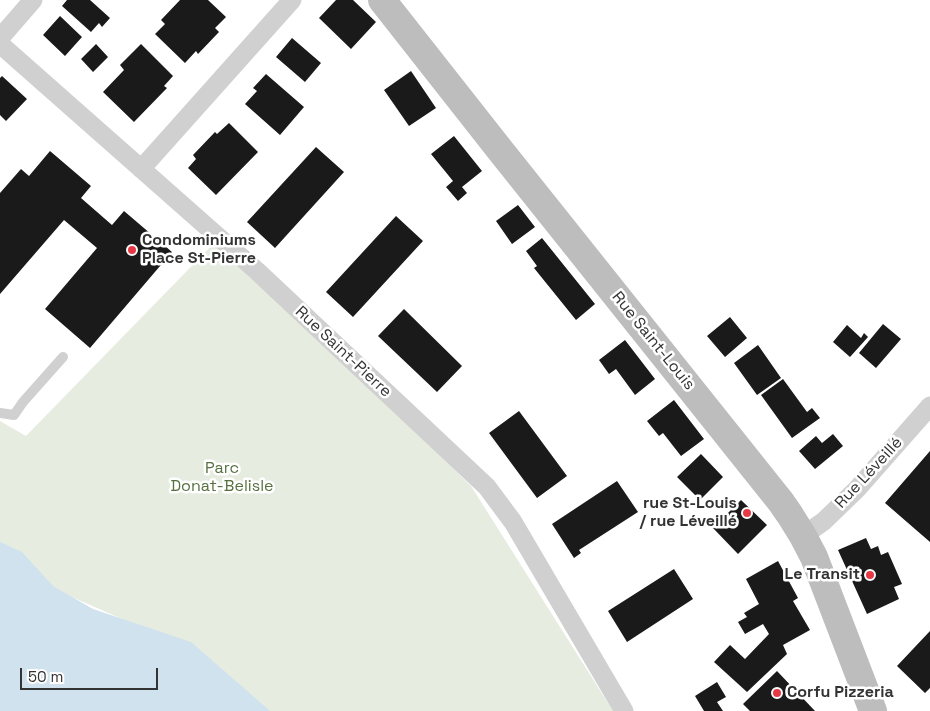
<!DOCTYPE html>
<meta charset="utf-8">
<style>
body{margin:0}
#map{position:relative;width:930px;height:711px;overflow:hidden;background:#fff;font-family:"Space Grotesk",sans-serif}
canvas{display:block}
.scale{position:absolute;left:20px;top:668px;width:138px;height:22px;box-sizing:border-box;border:2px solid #333;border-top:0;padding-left:6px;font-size:15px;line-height:18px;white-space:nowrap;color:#333;-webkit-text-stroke:4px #fff;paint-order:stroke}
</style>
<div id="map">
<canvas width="930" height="711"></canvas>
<div class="scale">50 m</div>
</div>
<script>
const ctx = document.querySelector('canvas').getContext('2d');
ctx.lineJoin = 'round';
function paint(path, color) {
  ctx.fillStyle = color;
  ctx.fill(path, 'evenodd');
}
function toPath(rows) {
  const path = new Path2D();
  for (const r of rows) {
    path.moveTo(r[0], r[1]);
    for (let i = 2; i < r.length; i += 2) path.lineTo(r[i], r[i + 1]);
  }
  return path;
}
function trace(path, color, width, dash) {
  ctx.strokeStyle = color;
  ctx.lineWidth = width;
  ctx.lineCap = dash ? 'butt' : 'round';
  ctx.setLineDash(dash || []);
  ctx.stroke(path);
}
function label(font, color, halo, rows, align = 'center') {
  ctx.font = font + ' "Space Grotesk",sans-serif';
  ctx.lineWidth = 5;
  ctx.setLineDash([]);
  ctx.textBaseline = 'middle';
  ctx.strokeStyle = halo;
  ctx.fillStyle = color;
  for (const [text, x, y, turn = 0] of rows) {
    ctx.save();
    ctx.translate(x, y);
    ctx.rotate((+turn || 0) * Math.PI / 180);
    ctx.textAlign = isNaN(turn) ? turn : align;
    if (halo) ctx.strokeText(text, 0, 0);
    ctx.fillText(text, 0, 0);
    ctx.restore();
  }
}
const green = toPath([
 [219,238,471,486,613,711,261,711,161,636,65,594,0,553,0,421,26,436]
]);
const water = toPath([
 [0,542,22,552,53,586,93,609,191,642,270,711,0,711]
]);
const building = toPath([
 [67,0,90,0,110,18,102,27,99,23,91,32,62,6],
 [180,0,208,0,226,17,215,28,219,32,198,54,196,51,185,63,155,34,165,24,161,20],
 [336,0,353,0,376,22,351,49,319,18],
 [60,16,82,37,65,56,43,35],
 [292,38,321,63,305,82,276,57],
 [96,44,108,57,93,72,81,59],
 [141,44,173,76,164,86,167,88,134,122,103,92,124,70,120,65],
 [411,71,436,108,409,126,384,90],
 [266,74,304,107,280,135,245,104,257,91,253,88],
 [2,76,27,99,6,121,0,115,0,78],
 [229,123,258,152,216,195,188,168,196,159,193,155,215,132,217,134],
 [454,136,482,171,462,187,467,193,458,201,446,187,453,181,431,154],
 [316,147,344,172,275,248,247,222],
 [50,151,91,186,81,198,112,225,124,211,172,252,90,348,45,309,97,248,64,220,0,294,0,193,21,169,29,176],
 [518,205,535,227,512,244,496,221],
 [396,216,423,241,353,317,326,292],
 [542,238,595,304,576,320,534,268,537,266,526,251],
 [404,309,462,366,437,392,378,336],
 [730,317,747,338,725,357,707,336],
 [883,324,901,339,876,368,859,353],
 [847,325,861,338,864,333,868,337,850,357,833,342],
 [625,340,655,379,635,395,616,369,609,374,599,360],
 [758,345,781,378,757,395,734,363],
 [783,379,807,412,812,408,820,418,792,438,761,395],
 [674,400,704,439,681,456,663,433,659,436,647,421],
 [519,411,567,476,537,498,489,433],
 [833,434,843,446,815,469,799,451,816,436,822,443],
 [930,451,930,542,885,503],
 [701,454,723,477,700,500,677,477],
 [617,481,638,512,579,550,581,553,574,558,552,524],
 [741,500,767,525,738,554,713,528],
 [866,538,871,549,878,546,881,555,888,552,902,584,894,587,899,599,867,614,838,550],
 [778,561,798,598,793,601,810,630,783,645,787,654,747,692,714,662,730,645,745,659,769,634,763,624,745,634,738,622,747,617,744,613,759,604,746,579],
 [674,569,693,599,627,642,608,611],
 [930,631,930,688,925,693,897,666],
 [777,671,815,711,750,711,743,704],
 [717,682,726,697,717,702,723,711,704,711,695,696]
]);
const service = toPath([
 [0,413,14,415,23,402,63,357]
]);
const minor = toPath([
 [0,38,33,0],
 [0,44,257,271,487,487,513,522,624,711],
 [141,169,292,0],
 [803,536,824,521,857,489,930,406]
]);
const secondary = toPath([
 [382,0,500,150,781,502,790,515,803,536,814,557,873,711]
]);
const markers = [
 [132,250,5,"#e63946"],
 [747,513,5,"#e63946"],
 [870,575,5,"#e63946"],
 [777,693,5,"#e63946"]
];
const poiNames = [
 ["Condominiums",142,241],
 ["Place St-Pierre",142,259],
 ["rue St-Louis",737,504,"right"],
 ["/ rue Léveillé",737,522,"right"],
 ["Le Transit",860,575,"right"],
 ["Corfu Pizzeria",787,693]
];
const streetNames = [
 ["Rue Saint-Louis",653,341,51],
 ["Rue Saint-Pierre",343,352,43],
 ["Rue Léveillé",869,473,-47]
];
const parkNames = [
 ["Parc",222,469],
 ["Donat-Belisle",222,487]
];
paint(green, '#e6ecdf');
paint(water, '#cfe2ee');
paint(building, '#1a1a1a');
trace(service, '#d0d0d0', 10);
trace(minor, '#d0d0d0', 19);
trace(secondary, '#bdbdbd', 28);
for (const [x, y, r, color] of markers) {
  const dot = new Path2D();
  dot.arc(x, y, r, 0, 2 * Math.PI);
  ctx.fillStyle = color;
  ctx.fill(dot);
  trace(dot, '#fff', 2);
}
label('bold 16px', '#333', '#fff', poiNames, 'left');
label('16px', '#333', '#fff', streetNames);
label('16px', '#56703f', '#fff', parkNames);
</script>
